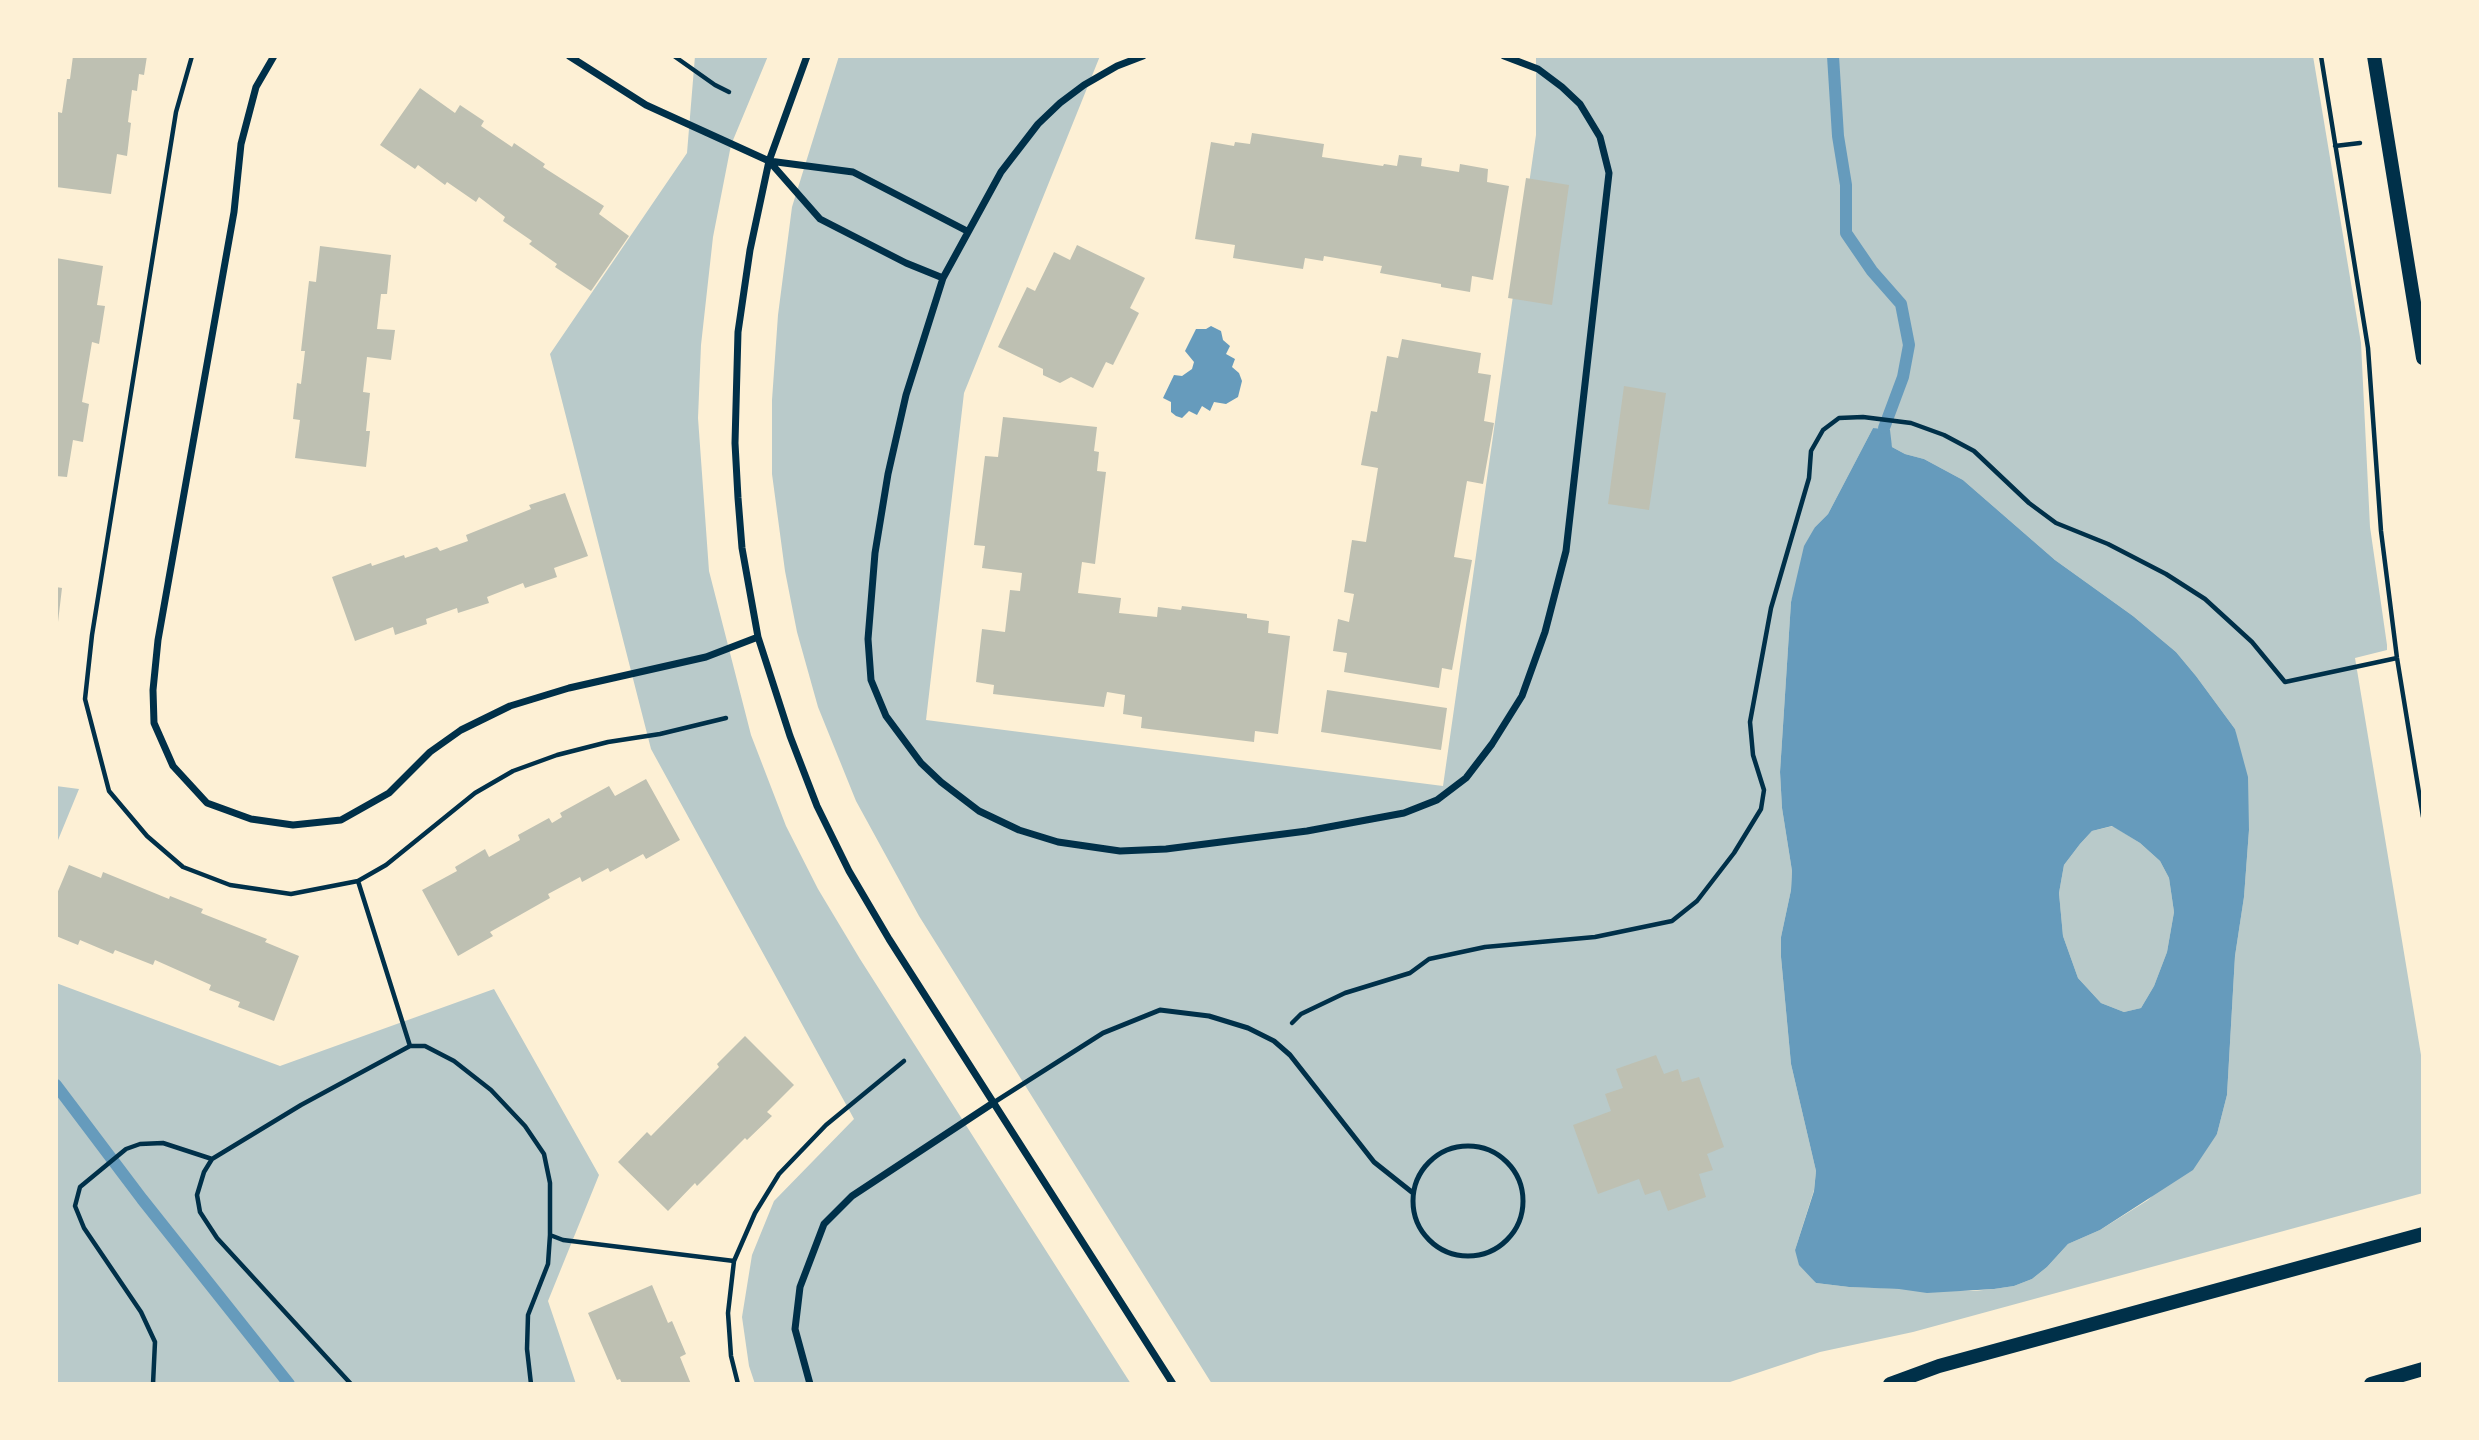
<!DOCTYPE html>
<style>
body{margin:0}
#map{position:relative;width:2479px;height:1440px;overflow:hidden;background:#fdf0d5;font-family:Mulish,sans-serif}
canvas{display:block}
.frame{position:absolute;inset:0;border:58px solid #fdf0d5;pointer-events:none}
</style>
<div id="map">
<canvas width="2479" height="1440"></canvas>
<div class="frame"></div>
</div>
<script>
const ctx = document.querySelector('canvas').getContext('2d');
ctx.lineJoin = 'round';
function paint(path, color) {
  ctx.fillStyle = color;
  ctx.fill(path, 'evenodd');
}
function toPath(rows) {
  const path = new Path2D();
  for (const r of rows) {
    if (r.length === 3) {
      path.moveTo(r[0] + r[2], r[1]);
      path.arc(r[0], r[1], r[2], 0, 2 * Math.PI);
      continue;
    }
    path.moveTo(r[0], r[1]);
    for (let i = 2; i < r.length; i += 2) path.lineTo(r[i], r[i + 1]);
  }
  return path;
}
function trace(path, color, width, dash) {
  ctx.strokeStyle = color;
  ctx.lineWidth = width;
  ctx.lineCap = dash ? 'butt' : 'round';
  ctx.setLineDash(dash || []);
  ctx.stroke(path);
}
const green = toPath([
 [695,56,768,56,731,145,713,237,701,345,698,418,709,571,751,735,786,826,818,889,860,959,1131,1384,755,1384,749,1366,742,1317,752,1255,774,1201,854,1119,651,749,550,354,687,153],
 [839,56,1100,56,964,393,926,720,1443,786,1536,135,1536,56,2313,56,2361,343,2370,527,2387,645,2387,650,2355,658,2423,1067,2423,1193,1913,1332,1820,1352,1724,1384,1212,1384,919,916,856,801,818,707,797,632,785,571,772,474,772,400,778,315,792,207],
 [1873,428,1889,437,1892,447,1905,454,1924,459,1963,480,2055,560,2133,616,2176,652,2196,676,2235,729,2249,830,2244,897,2235,956,2227,1095,2217,1134,2148,1200,2100,1230,2068,1244,2047,1267,2032,1279,2014,1286,1994,1289,1973,1291,1849,1287,1816,1283,1795,1250,1814,1190,1816,1171,1791,1064,1781,957,1781,937,1791,890,1792,871,1782,808,1780,772,1791,602,1815,527,1828,514],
 [56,786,79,789,56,845],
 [2113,826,2140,843,2160,861,2169,878,2174,912,2167,952,2154,986,2141,1008,2124,1012,2101,1003,2078,978,2063,936,2059,893,2064,865,2080,844,2092,831],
 [56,983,280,1066,494,989,599,1175,548,1301,576,1384,56,1384]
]);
const water = toPath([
 [1211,326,1221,331,1223,340,1230,346,1226,354,1235,359,1232,367,1239,373,1242,381,1238,397,1226,404,1214,402,1210,411,1202,406,1197,415,1189,411,1182,418,1176,416,1171,412,1171,402,1163,398,1174,375,1182,376,1192,369,1194,362,1185,351,1196,329,1206,329],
 [1873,428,1890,430,1892,447,1905,454,1924,459,1963,480,2055,560,2133,616,2176,652,2196,676,2235,729,2248,777,2249,830,2244,897,2235,956,2227,1095,2217,1134,2193,1170,2100,1230,2068,1244,2047,1267,2032,1279,2014,1286,1994,1289,1927,1293,1899,1289,1849,1287,1816,1283,1799,1265,1795,1250,1814,1191,1816,1171,1791,1064,1781,957,1781,937,1791,890,1792,871,1782,808,1780,772,1791,602,1804,546,1815,527,1828,514],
 [2112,826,2140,843,2160,861,2169,878,2174,912,2167,952,2154,986,2141,1008,2124,1012,2101,1003,2078,978,2063,936,2059,893,2064,865,2080,844,2092,831]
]);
const stream = toPath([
 [1833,56,1838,136,1846,185,1846,233,1872,271,1901,304,1909,345,1903,377,1884,428],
 [56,1085,142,1199,289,1384]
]);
const building = toPath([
 [73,56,147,56,144,75,139,74,137,91,132,90,128,122,131,123,127,156,117,154,111,194,56,187,56,125,58,112,62,113,67,79,70,79],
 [420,88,455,113,460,105,484,121,481,126,512,147,514,143,545,164,543,167,604,206,599,214,629,236,591,291,555,267,557,264,529,244,532,241,503,221,505,217,479,197,476,202,447,182,445,185,418,165,415,169,380,145],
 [1252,133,1324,144,1322,157,1383,166,1384,164,1397,166,1399,155,1422,158,1421,166,1459,172,1460,164,1488,169,1487,182,1509,186,1493,280,1472,276,1470,292,1441,287,1441,284,1380,273,1382,266,1324,256,1323,261,1305,258,1303,269,1233,258,1235,245,1195,239,1211,142,1234,146,1235,142,1250,144],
 [1526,178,1569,185,1552,305,1508,298],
 [1077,245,1145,278,1130,308,1139,313,1113,365,1106,362,1093,388,1071,377,1060,383,1043,375,1043,369,998,347,1027,287,1035,291,1054,252,1070,260],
 [320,246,391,255,387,294,381,294,377,329,395,330,391,360,367,357,363,392,370,393,366,431,370,431,366,467,295,458,300,420,293,419,297,383,301,384,305,351,301,351,309,281,316,282],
 [56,258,103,266,97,305,105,306,99,344,92,342,82,402,89,404,83,442,73,440,67,477,56,476],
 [1402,339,1481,353,1478,373,1491,375,1484,421,1494,423,1483,484,1467,481,1454,557,1472,560,1452,670,1442,668,1439,688,1344,672,1347,653,1333,651,1338,619,1349,622,1354,594,1344,592,1352,540,1366,542,1378,468,1361,465,1371,411,1377,412,1387,356,1398,358],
 [1624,386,1666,393,1649,510,1608,504],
 [1003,417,1097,427,1094,451,1099,452,1097,471,1106,472,1095,564,1082,562,1078,593,1121,598,1119,613,1157,617,1158,607,1181,610,1182,606,1247,614,1247,618,1269,621,1268,633,1290,636,1278,734,1255,731,1254,742,1141,728,1142,717,1123,714,1125,695,1107,692,1104,707,993,694,994,685,976,682,982,629,1005,632,1010,590,1020,591,1022,573,982,568,985,546,974,545,985,456,998,457],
 [565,493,588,556,554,568,557,577,525,588,523,583,487,597,489,603,458,613,457,608,426,619,427,624,395,635,393,627,355,641,332,577,371,563,372,566,404,555,405,558,437,547,440,551,468,541,466,535,531,509,529,505],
 [56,587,62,588,58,622,56,622],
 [1327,690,1447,708,1441,750,1321,732],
 [646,779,680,840,646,859,643,854,610,872,608,868,582,882,580,877,548,894,550,898,490,932,493,936,458,956,422,890,457,871,455,867,485,849,489,857,520,840,518,835,549,818,552,823,562,817,560,813,609,786,615,796],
 [69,865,101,878,103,872,169,899,170,896,203,909,201,913,267,939,265,942,299,956,274,1021,238,1007,240,1002,209,990,211,985,155,960,153,965,115,950,113,954,80,940,78,945,56,936,56,896],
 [745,1036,794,1085,767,1112,772,1116,747,1140,745,1138,697,1186,695,1183,668,1211,618,1162,647,1132,651,1136,719,1067,717,1064],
 [1656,1055,1664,1074,1678,1069,1682,1082,1699,1077,1724,1147,1707,1154,1713,1170,1699,1174,1706,1197,1668,1211,1660,1190,1645,1195,1639,1179,1598,1194,1573,1125,1611,1111,1605,1094,1623,1088,1616,1069],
 [652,1285,668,1323,672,1321,686,1354,680,1357,691,1384,622,1384,620,1379,617,1380,588,1313]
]);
const path = toPath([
 [192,56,176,112,92,635,85,699,109,791,147,836,183,867,230,885,291,894,358,881,386,865,475,793,513,771,557,755,608,742,660,734,726,718],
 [674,56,715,85,729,92],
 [2321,56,2368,348,2381,531,2397,658,2423,817],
 [2335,146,2360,143],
 [358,881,410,1046],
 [1292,1023,1301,1014,1345,993,1410,973,1429,959,1485,947,1595,937,1672,921,1697,901,1734,853,1761,809,1764,790,1753,755,1750,722,1771,608,1809,478,1811,451,1823,430,1839,418,1863,417,1911,423,1944,435,1974,451,2029,503,2056,523,2108,544,2166,574,2205,599,2252,642,2285,682,2397,658],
 [212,1159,204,1172,197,1195,200,1212,217,1238,351,1384],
 [153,1384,155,1342,141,1312,84,1228,75,1206,80,1187,126,1149,140,1144,163,1143,212,1159,301,1105,410,1046,425,1046,454,1061,491,1090,525,1126,544,1154,550,1183,550,1235,563,1240,734,1261],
 [531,1384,527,1349,528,1315,548,1264,550,1235],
 [738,1384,731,1356,728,1313,734,1261,755,1213,779,1174,826,1125,904,1061]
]);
const service = toPath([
 [993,1103,1103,1033,1160,1010,1209,1016,1248,1028,1274,1041,1290,1055,1374,1162,1413,1193],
 [1468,1201,55]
]);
const minor = toPath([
 [274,56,256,87,241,144,234,212,158,640,153,690,154,723,173,766,207,803,251,819,293,825,341,820,389,793,430,752,461,730,510,706,569,688,706,657,758,637],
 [569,56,646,105,769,161,853,172,967,231],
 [807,56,769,161,750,250,738,332,735,443,738,498,742,548,758,637,790,736,817,806,849,871,889,939,1173,1384],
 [1143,56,1117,66,1084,85,1060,103,1038,124,1001,172,943,278,906,395,888,474,875,553,868,639,871,680,886,716,921,763,941,782,979,811,1019,830,1058,842,1120,851,1166,849,1307,831,1404,813,1437,800,1466,778,1492,744,1522,696,1545,632,1566,551,1609,173,1600,137,1580,104,1562,87,1538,69,1504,56],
 [769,161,820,219,906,263,943,278],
 [810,1384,795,1329,800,1287,824,1224,852,1196,993,1103]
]);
const secondary = toPath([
 [2374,56,2423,358],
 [1890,1384,1939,1366,2423,1234],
 [2371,1384,2423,1369]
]);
paint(green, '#b9caca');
paint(water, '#669bbc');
trace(stream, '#669bbc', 12);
paint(building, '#bec0b2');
trace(path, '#003049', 4.5);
trace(service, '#003049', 5);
trace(minor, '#003049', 7);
trace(secondary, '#003049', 14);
</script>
